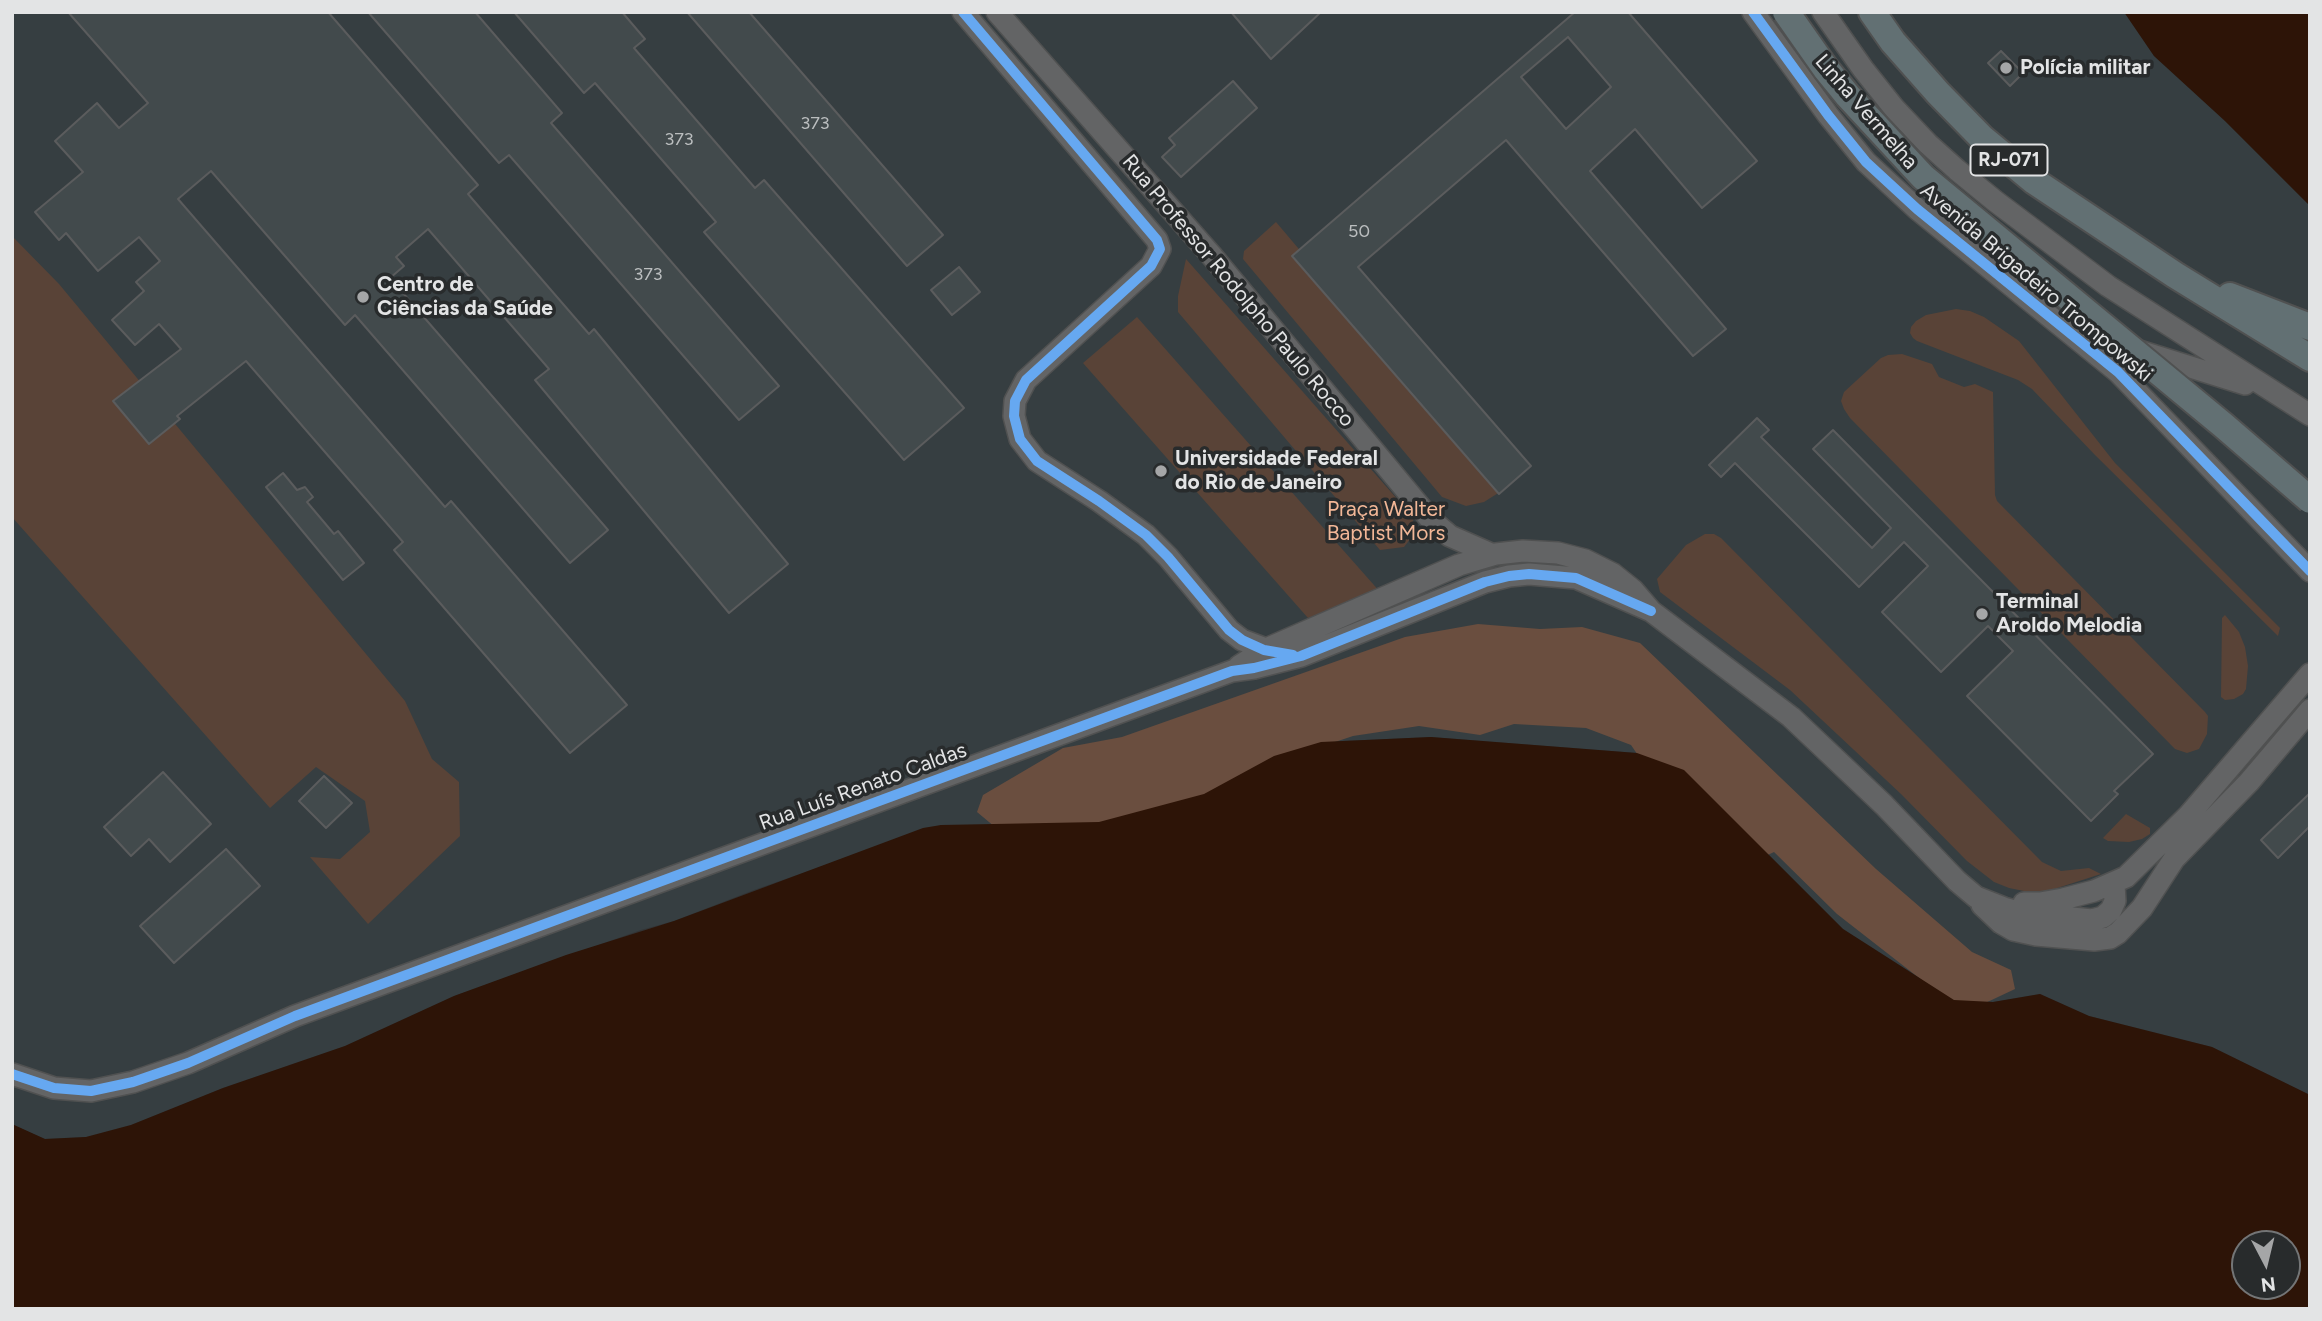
<!DOCTYPE html>
<meta charset="utf-8">
<style>
body{margin:0}
#map{position:relative;width:2322px;height:1321px;overflow:hidden;background:#333435;font-family:Figtree,sans-serif}
canvas{display:block}
.frame{position:absolute;inset:0;border:14px solid #e3e4e5;pointer-events:none}
.north{position:absolute;left:2231px;top:1230px;width:70px;height:70px;box-sizing:border-box;background:#282b2c;border:2px solid #737576;border-radius:50%;rotate:173deg;font-size:19px;font-weight:700;line-height:28px;text-align:center;color:#e3e4e5}
.north::after{content:'';display:block;margin:auto;width:24px;height:32px;background:#a5a6a7;clip-path:polygon(50% 0,100% 100%,50% 72%,0 100%)}
</style>
<div id="map">
<canvas width="2322" height="1321"></canvas>
<div class="frame"></div>
<div class="north">N</div>
</div>
<script>
const ctx = document.querySelector('canvas').getContext('2d');
ctx.lineJoin = 'round';
function paint(path, color) {
  ctx.fillStyle = color;
  ctx.fill(path, 'evenodd');
}
function toPath(rows) {
  const path = new Path2D();
  for (const r of rows) {
    path.moveTo(r[0], r[1]);
    for (let i = 2; i < r.length; i += 2) path.lineTo(r[i], r[i + 1]);
  }
  return path;
}
function trace(path, color, width, dash) {
  ctx.strokeStyle = color;
  ctx.lineWidth = width;
  ctx.lineCap = dash ? 'butt' : 'round';
  ctx.setLineDash(dash || []);
  ctx.stroke(path);
}
function label(font, color, halo, rows, align = 'center') {
  ctx.font = font + ' Figtree,sans-serif';
  ctx.lineWidth = 7;
  ctx.setLineDash([]);
  ctx.textBaseline = 'middle';
  ctx.strokeStyle = halo;
  ctx.fillStyle = color;
  for (const [text, x, y, turn = 0] of rows) {
    ctx.save();
    ctx.translate(x, y);
    ctx.rotate((+turn || 0) * Math.PI / 180);
    ctx.textAlign = isNaN(turn) ? turn : align;
    if (halo) ctx.strokeText(text, 0, 0);
    ctx.fillText(text, 0, 0);
    ctx.restore();
  }
}
const built = toPath([
 [12,12,2124,12,2154,56,2225,121,2310,206,2310,1095,2212,1047,2089,1016,2040,994,1993,1002,1954,1000,1843,929,1684,770,1637,753,1431,737,1321,742,1021,825,941,825,754,890,674,921,641,930,454,996,345,1046,223,1088,131,1125,86,1137,45,1139,12,1125]
]);
const green = toPath([
 [1276,222,1503,490,1484,502,1466,506,1442,497,1243,259,1244,251],
 [12,236,59,284,405,701,432,759,459,782,460,836,368,924,310,857,340,859,370,832,365,801,316,767,270,808,12,517],
 [1186,259,1413,517,1414,534,1404,547,1380,550,1178,312,1178,296],
 [1956,309,1970,311,1984,317,2019,341,2115,463,2280,628,2278,636,2095,455,2032,389,2018,380,1917,341,1913,338,1910,333,1911,327,1916,321,1926,315],
 [1137,317,1381,593,1308,618,1083,363],
 [1902,354,1932,364,1939,377,1964,387,1975,384,1993,392,1995,495,1997,501,2205,712,2208,716,2207,734,2199,749,2187,753,2175,749,1850,418,1844,409,1841,401,1844,392,1881,358,1888,355],
 [1705,534,1714,534,1721,538,2042,862,2061,871,2089,868,2101,874,2045,892,2034,893,2009,888,1994,882,1967,861,1901,794,1790,690,1660,592,1657,579,1686,545],
 [2225,615,2239,632,2245,647,2248,666,2246,689,2243,694,2234,699,2225,700,2221,697,2222,618],
 [2126,814,2150,828,2150,834,2142,839,2129,842,2108,841,2103,838]
]);
const forest = toPath([
 [1478,624,1540,629,1582,627,1640,643,1876,869,1972,952,2011,970,2015,989,1964,1013,1837,914,1774,852,1745,866,1680,817,1631,745,1586,728,1514,724,1480,735,1419,726,1353,736,1302,753,1190,815,1001,832,977,812,983,795,1063,748,1122,737,1405,637]
]);
const water = toPath([
 [2124,12,2310,12,2310,206,2225,121,2154,56],
 [1431,737,1637,753,1684,770,1843,929,1954,1000,1993,1002,2040,994,2089,1016,2212,1047,2310,1095,2310,1309,12,1309,12,1124,45,1139,86,1137,131,1125,223,1088,345,1046,454,996,566,955,674,921,923,828,941,825,1099,822,1204,794,1274,756,1321,742],
 [2245,1244,2287,1244,2287,1286,2245,1286]
]);
const building = toPath([
 [68,12,328,12,478,185,468,194,589,334,594,329,788,564,729,613,535,380,549,369,428,229,396,257,404,266,390,278,608,530,570,563,355,315,345,325,211,171,178,199,445,507,451,501,627,705,570,753,394,550,403,542,246,361,177,416,180,419,149,444,113,401,181,349,159,324,135,345,112,320,144,291,136,282,160,261,139,237,98,271,66,233,59,240,35,212,83,172,55,141,97,103,119,128,148,103,68,12],
 [368,12,475,12,562,113,551,123,779,386,739,420,509,155,499,163,368,12],
 [514,12,622,12,645,39,634,48,755,188,764,180,964,408,904,460,704,232,716,222,595,83,584,93,514,12],
 [687,12,749,12,943,235,907,266,687,12],
 [1231,12,1321,12,1271,59,1231,12],
 [1575,12,1628,12,1757,161,1702,208,1635,129,1590,171,1726,329,1693,356,1506,140,1358,267,1531,466,1499,494,1292,256,1575,12],
 [1568,37,1611,87,1566,129,1521,77,1568,37],
 [2001,51,2023,73,2010,86,1988,63,2001,51],
 [1233,81,1257,108,1181,177,1162,157,1175,145,1169,138,1233,81],
 [959,267,980,292,952,315,931,290,959,267],
 [1757,418,1769,430,1761,437,1872,548,1891,528,1813,449,1833,430,2153,754,2114,791,2118,794,2091,821,1967,696,2013,651,1988,626,1941,672,1882,612,1928,566,1904,542,1859,587,1735,463,1721,477,1709,465,1757,418],
 [283,473,297,490,305,487,313,497,307,502,334,534,338,531,364,563,343,580,266,487,283,473],
 [163,772,211,824,170,862,149,839,131,856,104,827,163,772],
 [324,776,352,803,326,828,299,801,324,776],
 [2310,793,2310,826,2278,858,2261,840,2310,793],
 [226,849,260,886,174,963,140,926,226,849]
]);
const secondary = toPath([
 [963,12,1157,240,1160,249,1151,266,1026,380,1015,401,1014,416,1020,439,1037,461,1099,501,1146,535,1168,557,1229,630,1242,640,1274,652],
 [997,12,1212,256,1431,520,1450,536,1491,554],
 [1753,12,1828,115,1866,162,1917,209,2118,372,2310,571],
 [1823,12,1863,69,1894,108,1928,144,1957,170,1995,201,2108,286,2310,415],
 [2136,350,2245,384],
 [1239,666,1264,650,1459,565,1496,554,1523,551,1558,553,1585,560,1613,574,1633,590,1651,611,1791,717,1884,805,1957,881,1976,897,2004,908,2022,913,2092,920,2103,917,2111,910,2115,901,2114,884],
 [2024,903,2040,903,2063,899,2094,891,2126,877,2188,816,2310,674],
 [1982,905,2001,923,2013,930,2036,935,2094,940,2110,938,2118,933,2142,908,2174,859,2249,782,2310,710],
 [12,1074,54,1088,91,1091,133,1082,188,1063,295,1016,1232,671,1254,668,1301,656,1485,582,1509,576,1529,574,1576,578,1651,611]
]);
const highway = toPath([
 [1872,12,1893,42,1938,93,1982,138,2034,181,2175,275,2310,358],
 [2230,296,2310,327]
]);
const highwayBridge = toPath([
 [1786,12,1826,69,1848,96,1923,177,2223,425,2310,500]
]);
const cycleway = toPath([
 [963,12,1157,240,1160,249,1151,266,1026,380,1015,401,1014,416,1020,439,1037,461,1099,501,1146,535,1168,557,1229,630,1242,640,1264,650,1293,655],
 [1753,12,1828,115,1866,162,1917,209,2118,372,2310,571],
 [12,1074,54,1088,91,1091,133,1082,188,1063,295,1016,1232,671,1254,668,1301,656,1485,582,1509,576,1529,574,1576,578,1651,611]
]);
const markers = [
 [2006,68,7,"#a5a6a7"],
 [363,297,7,"#a5a6a7"],
 [1161,471,7,"#a5a6a7"],
 [1982,614,7,"#a5a6a7"]
];
const numberNames = [
 ["373",815,124],
 ["373",679,140],
 ["50",1359,232],
 ["373",648,275]
];
const shields = [
 [2009,160,77]
];
const shieldNames = [
 ["RJ-071",2009,160]
];
const poiNames = [
 ["Polícia militar",2020,68],
 ["Centro de",377,285],
 ["Ciências da Saúde",377,309],
 ["Universidade Federal",1175,459],
 ["do Rio de Janeiro",1175,483],
 ["Terminal",1996,602],
 ["Aroldo Melodia",1996,626]
];
const streetNames = [
 ["Linha Vermelha",1866,112,49],
 ["Avenida Brigadeiro Trompowski",2036,283,40],
 ["Rua Professor Rodolpho Paulo Rocco",1238,291,50],
 ["Rua Luís Renato Caldas",863,787,-20]
];
const parkNames = [
 ["Praça Walter",1386,510],
 ["Baptist Mors",1386,534]
];
paint(built, '#363e41');
paint(green, '#594337');
paint(forest, '#6a4e3f');
paint(water, '#2d1407');
paint(building, '#424a4c');
trace(building, '#5b5c5d', 2);
trace(secondary, '#505151', 24);
trace(highway, '#505151', 30);
trace(secondary, '#636465', 21);
trace(highway, '#627073', 26);
trace(highwayBridge, '#505151', 30, []);
trace(highwayBridge, '#627073', 26);
trace(cycleway, '#66a8f1', 10);
for (const [x, y, r, color] of markers) {
  const dot = new Path2D();
  dot.arc(x, y, r, 0, 2 * Math.PI);
  ctx.fillStyle = color;
  ctx.fill(dot);
  trace(dot, '#282b2c', 2.5);
}
label('18px', '#bbbebf', null, numberNames);
for (const [x, y, w] of shields) {
  const box = new Path2D();
  box.roundRect(x - w / 2, y - 15.5, w, 31, 5);
  ctx.fillStyle = '#282b2c';
  ctx.fill(box);
  trace(box, '#e3e4e5', 2);
}
label('bold 19px', '#e3e4e5', null, shieldNames);
label('bold 21px', '#e3e4e5', '#282b2c', poiNames, 'left');
label('21px', '#e3e4e5', '#282b2c', streetNames);
label('21px', '#f2b797', '#282b2c', parkNames);
</script>
